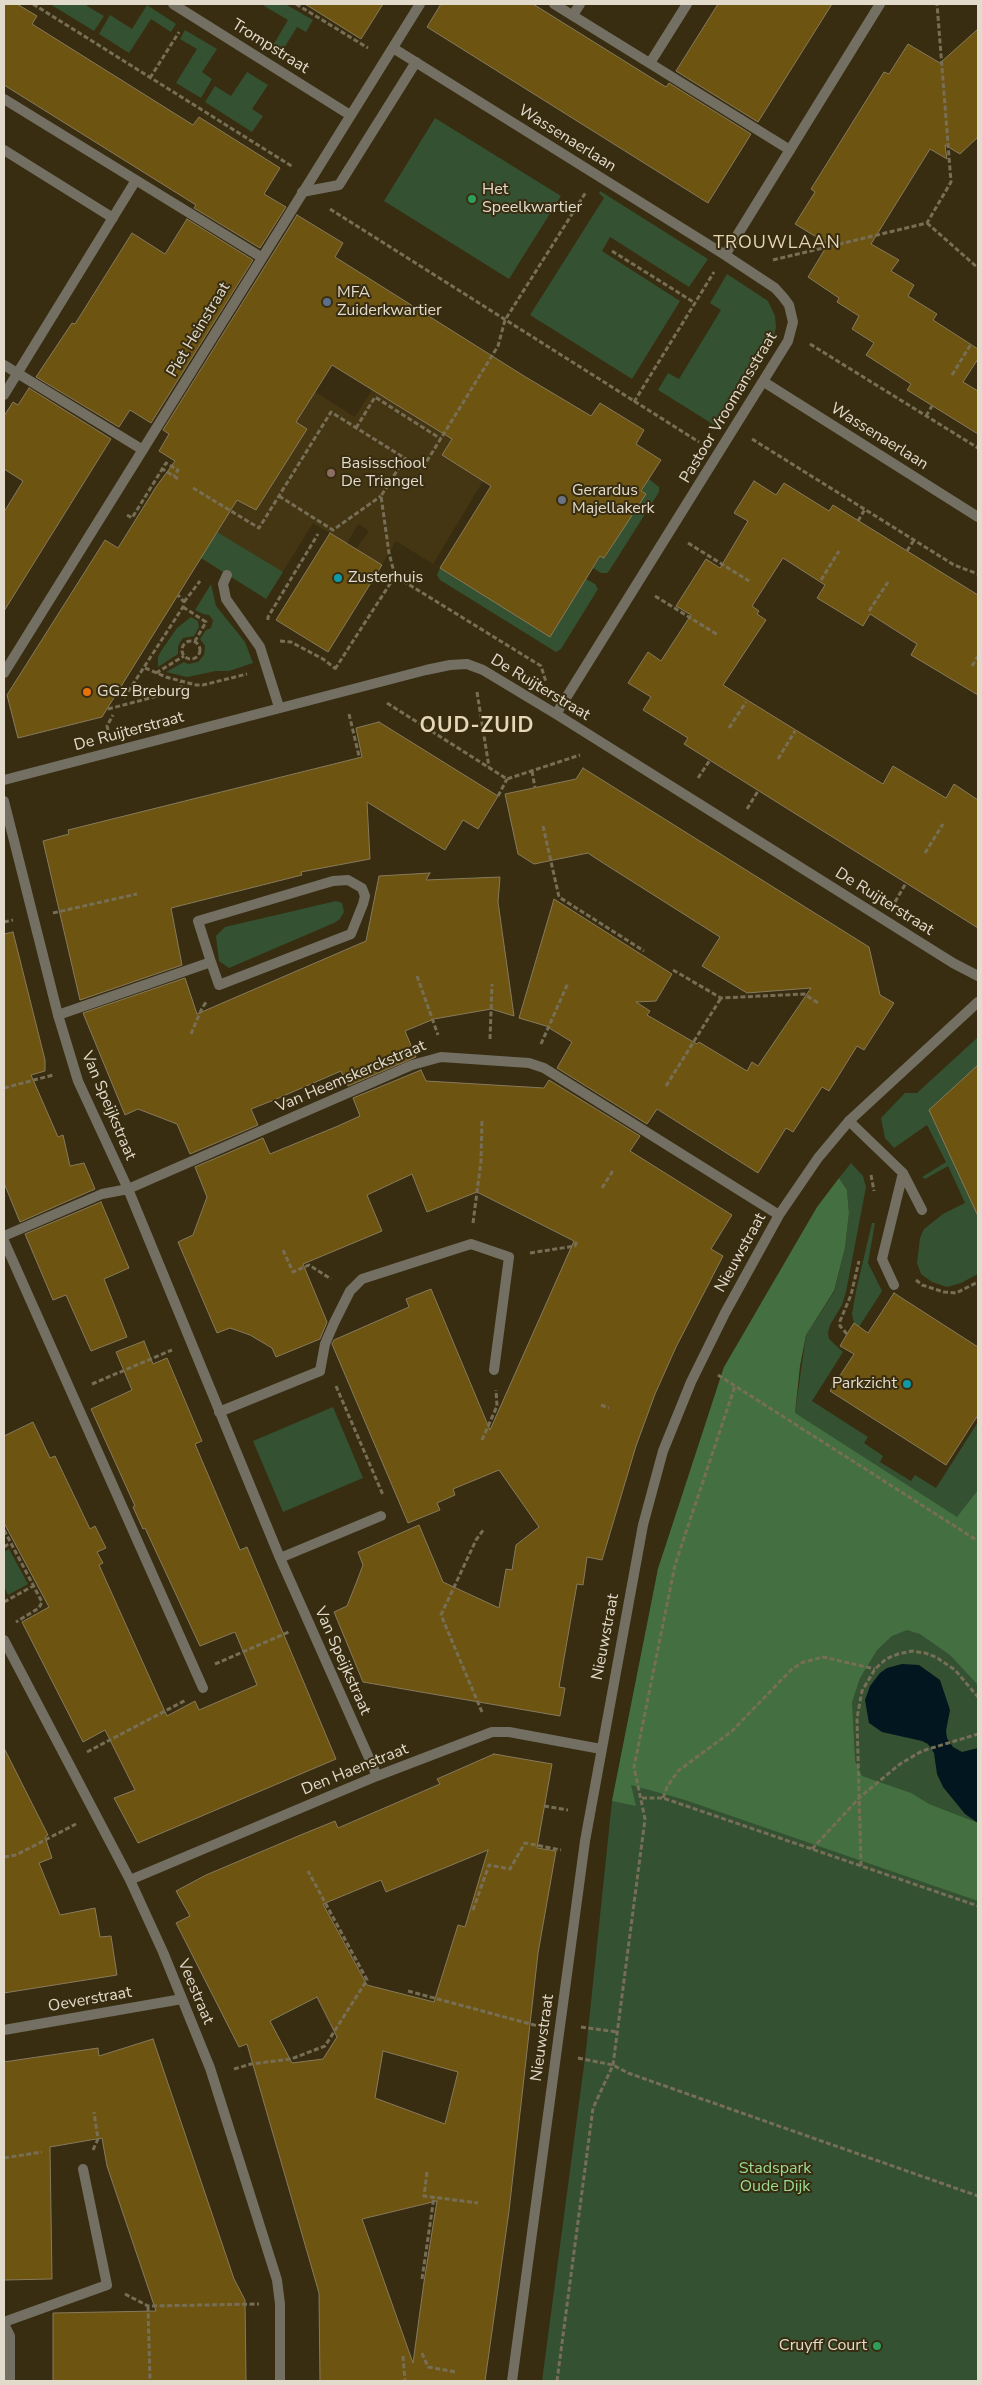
<!DOCTYPE html>
<style>
body{margin:0}
#map{position:relative;width:982px;height:2385px;overflow:hidden;background:#382d11;font-family:"Nunito Sans",sans-serif}
canvas{display:block}
.frame{position:absolute;inset:0;border:5px solid #e2dbcb;pointer-events:none}
</style>
<div id="map">
<canvas width="982" height="2385"></canvas>
<div class="frame"></div>
</div>
<script>
const ctx = document.querySelector('canvas').getContext('2d');
ctx.lineJoin = 'round';
function paint(path, color) {
  ctx.fillStyle = color;
  ctx.fill(path, 'evenodd');
}
function toPath(rows) {
  const path = new Path2D();
  for (const r of rows) {
    if (r.length === 3) {
      path.moveTo(r[0] + r[2], r[1]);
      path.arc(r[0], r[1], r[2], 0, 2 * Math.PI);
      continue;
    }
    path.moveTo(r[0], r[1]);
    for (let i = 2; i < r.length; i += 2) path.lineTo(r[i], r[i + 1]);
  }
  return path;
}
function trace(path, color, width, dash) {
  ctx.strokeStyle = color;
  ctx.lineWidth = width;
  ctx.lineCap = dash ? 'butt' : 'round';
  ctx.setLineDash(dash || []);
  ctx.stroke(path);
}
function label(font, color, halo, rows, align = 'center') {
  ctx.font = font + ' "Nunito Sans",sans-serif';
  ctx.lineWidth = 4;
  ctx.setLineDash([]);
  ctx.textBaseline = 'middle';
  ctx.strokeStyle = halo;
  ctx.fillStyle = color;
  for (const [text, x, y, turn = 0] of rows) {
    ctx.save();
    ctx.translate(x, y);
    ctx.rotate((+turn || 0) * Math.PI / 180);
    ctx.textAlign = isNaN(turn) ? turn : align;
    if (halo) ctx.strokeText(text, 0, 0);
    ctx.fillText(text, 0, 0);
    ctx.restore();
  }
}
const built = toPath([
 [231,339,355,417,372,390,436,429,455,400,460,426,442,455,483,481,433,564,396,541,382,565,356,549,369,531,358,524,347,544,313,523,266,599,201,558,223,522,200,477,160,452]
]);
const green = toPath([
 [50,4,88,4,87,6,104,16,94,31],
 [265,4,285,4,313,20,306,32,297,27,281,53,272,47,288,20,264,6],
 [147,5,176,24,171,32,151,19,129,53,99,34,110,15,132,29],
 [185,30,217,49,202,72,212,79,201,98,176,83,197,49,180,39],
 [247,72,268,85,252,109,263,116,252,132,205,102,215,86,231,96],
 [435,118,561,196,509,279,384,201],
 [600,191,708,259,689,287,610,237,602,251,680,301,632,379,530,315,604,198,599,193],
 [727,274,768,301,775,316,776,327,773,341,719,428,658,390,668,373,679,379,721,310,710,303],
 [649,479,659,487,659,492,609,571,607,573,601,573,593,568,601,556,605,558,614,543,611,541,645,494,642,491],
 [217,532,283,572,266,599,201,558],
 [440,568,550,637,586,579,595,584,598,589,561,649,556,652,440,580,437,575],
 [211,584,216,606,245,642,253,663,229,671,216,671,187,677,166,672,184,662,188,664,198,662,204,655,205,646,200,639,206,630,211,628,213,620,209,615,203,614,195,610],
 [191,617,198,621,199,627,194,636,183,638,178,646,178,654,158,667,158,657,161,651,177,628],
 [336,901,342,903,344,912,340,919,334,923,229,968,219,961,216,936,225,927],
 [978,1037,978,1065,929,1110,978,1216,978,1274,961,1283,947,1287,932,1282,921,1274,917,1263,920,1238,924,1229,943,1214,965,1203,948,1166,925,1179,922,1177,946,1162,927,1125,894,1148,885,1138,881,1118,905,1093,917,1093],
 [851,1163,863,1176,866,1187,846,1292,842,1305,830,1325,828,1333,829,1339,843,1352,812,1401,868,1437,864,1443,883,1456,880,1462,911,1481,915,1475,936,1488,978,1422,978,2381,542,2381,586,2050,612,1801,658,1569,724,1367,795,1413,806,1335,834,1292,845,1248,849,1213,847,1190,839,1178],
 [872,1223,875,1223,868,1263,882,1291,859,1327,854,1323,852,1314,856,1291],
 [333,1407,363,1478,283,1512,253,1441],
 [9,1549,28,1584,8,1595,4,1586,4,1552]
]);
const forest = toPath([
 [839,1178,847,1190,849,1213,845,1248,834,1291,806,1335,800,1366,795,1413,957,1517,978,1490,978,1685,950,1655,920,1634,907,1630,892,1636,877,1650,860,1678,852,1702,855,1761,862,1776,911,1793,929,1804,978,1823,978,1901,682,1799,631,1785,636,1806,612,1801,658,1569,724,1367,817,1207]
]);
const water = toPath([
 [902,1664,919,1665,940,1680,950,1710,946,1731,947,1738,953,1747,962,1752,978,1748,978,1823,965,1814,943,1787,937,1774,934,1753,928,1744,922,1741,882,1732,869,1723,865,1700,870,1686,880,1673,887,1668]
]);
const building = toPath([
 [4,4,17,4,37,16,32,24,193,125,199,117,280,168,264,194,286,207,260,248,194,208,196,205,4,85,4,4],
 [305,4,383,4,361,39,305,4],
 [441,4,533,4,666,87,669,83,751,134,708,203,427,27,441,4],
 [718,4,832,4,758,122,676,71,718,4],
 [978,29,978,137,960,154,945,145,947,159,930,149,871,244,899,260,891,271,914,285,908,296,937,314,933,320,978,349,978,359,963,382,978,391,978,434,907,390,911,384,866,355,874,343,852,329,859,316,837,302,839,298,808,277,828,244,795,224,815,192,811,189,884,72,889,74,908,44,940,63,978,29],
 [297,215,343,243,335,257,524,376,591,416,600,403,644,430,636,444,661,460,641,491,646,494,604,558,600,556,550,637,440,568,491,486,442,455,452,439,332,365,296,422,307,429,256,510,237,500,102,717,18,738,7,695,105,540,118,548,156,487,175,461,159,451,169,434,163,430,297,215],
 [187,219,253,260,151,423,130,410,119,427,36,377,72,323,75,324,132,233,165,254,187,219],
 [29,388,111,439,4,611,4,512,23,481,4,469,4,416,13,402,18,405,29,388],
 [754,481,776,495,784,483,829,511,833,505,978,595,978,695,911,655,917,644,870,614,863,626,817,598,825,585,783,558,752,606,759,611,757,614,766,620,723,685,883,784,893,766,946,798,954,784,978,800,978,928,684,744,688,738,643,710,651,697,628,683,648,652,661,661,691,615,676,606,706,559,720,568,748,521,734,513,754,481],
 [330,533,382,565,328,652,276,620,330,533],
 [379,722,498,796,478,829,463,820,445,850,367,802,370,859,301,872,302,875,171,908,182,965,80,1000,43,841,69,834,68,830,362,757,356,728,379,722],
 [583,768,869,947,880,995,894,1003,864,1050,857,1046,829,1091,822,1087,793,1132,786,1128,758,1173,657,1109,647,1124,557,1068,572,1042,546,1026,519,1018,554,899,672,974,656,1001,636,1002,650,1011,647,1015,697,1044,699,1042,747,1071,752,1062,758,1066,811,988,747,993,702,966,720,937,600,861,588,853,534,864,518,854,505,794,576,779,583,768],
 [430,873,426,880,500,877,498,902,514,1016,491,1009,434,1019,405,1031,416,1057,348,1086,341,1071,274,1100,251,1109,258,1125,190,1154,177,1124,138,1109,125,1115,83,1013,185,978,197,1014,366,941,379,876,430,873],
 [13,932,45,1060,45,1071,31,1075,58,1137,63,1135,70,1166,84,1163,95,1189,20,1222,4,1183,4,934,13,932],
 [978,1065,978,1216,929,1110,978,1065],
 [421,1070,426,1081,544,1088,549,1080,640,1136,630,1151,732,1215,711,1249,723,1256,676,1347,655,1394,636,1446,602,1560,587,1557,583,1585,577,1584,559,1687,565,1688,560,1716,363,1682,334,1612,347,1606,355,1586,363,1565,358,1552,419,1525,443,1582,499,1608,506,1569,512,1570,516,1545,539,1527,499,1470,453,1489,455,1495,437,1503,440,1510,408,1523,332,1344,334,1340,409,1307,406,1299,431,1289,490,1430,574,1241,477,1192,427,1212,412,1174,367,1195,382,1231,303,1264,327,1322,320,1339,276,1357,272,1348,250,1335,230,1328,217,1333,178,1242,193,1235,207,1197,195,1167,263,1138,270,1154,338,1126,360,1116,353,1098,421,1070],
 [101,1202,129,1268,104,1279,127,1337,91,1351,66,1295,53,1300,25,1234,101,1202],
 [894,1293,978,1347,978,1415,946,1465,830,1391,854,1354,840,1346,847,1334,854,1323,868,1333,894,1293],
 [144,1341,153,1364,167,1358,202,1441,195,1444,240,1550,247,1547,336,1759,138,1843,114,1798,135,1790,105,1730,83,1742,22,1622,49,1607,4,1523,4,1436,33,1422,50,1458,55,1456,90,1529,95,1526,106,1548,97,1552,103,1563,99,1565,167,1716,195,1701,199,1710,257,1685,235,1632,200,1646,145,1528,143,1529,133,1507,135,1506,91,1409,132,1390,116,1352,144,1341],
 [4,1748,48,1835,45,1837,52,1858,39,1863,60,1915,95,1908,100,1937,111,1936,117,1975,4,1993,4,1748],
 [494,1754,552,1764,537,1848,556,1851,538,1953,509,2211,485,2381,320,2381,319,2293,247,2044,239,2047,176,1923,190,1916,176,1891,206,1875,303,1834,335,1821,338,1828,440,1784,437,1779,494,1754],
 [488,1850,465,1927,458,1925,434,2002,367,1985,323,1904,381,1880,386,1892,488,1850],
 [317,1997,337,2037,323,2059,292,2063,270,2021,317,1997],
 [383,2051,458,2072,445,2124,375,2098,383,2051],
 [437,2201,424,2282,413,2363,362,2219,437,2201],
 [153,2039,234,2279,245,2300,246,2381,53,2381,53,2313,156,2311,107,2166,102,2138,50,2147,52,2279,4,2280,4,2062,98,2048,99,2056,153,2039]
]);
const path = toPath([
 [33,4,293,167],
 [296,4,368,48],
 [150,78,179,32],
 [330,209,699,442],
 [927,223,978,268],
 [612,251,695,303],
 [773,260,927,223,951,182,937,4],
 [810,344,978,448],
 [952,375,971,344],
 [634,402,714,272],
 [926,416,932,406],
 [356,428,375,397,441,439],
 [752,439,954,565,978,574],
 [161,468,180,480],
 [193,488,259,528,331,412,422,469,498,346,505,320,586,192],
 [279,496,333,530,381,496],
 [127,515,132,518,166,463,178,470,174,476],
 [858,521,865,509],
 [688,543,749,581],
 [907,551,914,540],
 [395,576,389,553,381,496,405,458],
 [821,580,839,551],
 [655,596,718,635],
 [184,602,200,581],
 [183,607,206,622,195,641],
 [869,611,888,582],
 [268,620,268,617,318,534],
 [191,650,9],
 [280,641,291,642,323,659,336,669],
 [972,666,978,656],
 [145,668,166,677,196,685,203,685,247,674],
 [335,669,395,576,541,666,546,682],
 [156,673,184,656],
 [477,692,489,767],
 [124,698,183,607,184,602,178,595],
 [387,703,507,779,580,755],
 [108,709,181,690,181,682],
 [349,714,359,756],
 [729,728,746,702],
 [108,730,107,726,113,715],
 [778,759,795,731],
 [532,771,535,788],
 [698,778,710,760],
 [498,796,507,779],
 [747,809,758,791],
 [543,826,559,897,644,951],
 [925,853,943,824],
 [895,902,906,883],
 [53,913,137,894],
 [4,922,13,920],
 [673,970,721,998,804,994,820,1004],
 [417,976,438,1035],
 [191,1034,202,1008,207,1001],
 [490,1039,492,984],
 [541,1044,568,983],
 [666,1086,721,998],
 [4,1088,53,1075],
 [871,1175,874,1191],
 [602,1188,614,1169],
 [473,1223,481,1161,482,1119],
 [283,1250,293,1272,309,1265,331,1279],
 [530,1253,575,1246,577,1240],
 [916,1280,922,1285,944,1292,956,1293,978,1282],
 [847,1334,840,1326,840,1321,851,1295,859,1261],
 [718,1375,978,1541],
 [92,1384,172,1350],
 [336,1386,383,1495],
 [601,1405,609,1408],
 [482,1440,497,1406,496,1390],
 [4,1521,5,1521],
 [4,1530,42,1602,39,1608,16,1622],
 [4,1547,10,1543],
 [4,1602,33,1586],
 [215,1664,289,1632],
 [482,1712,441,1615,476,1540,484,1529],
 [87,1752,186,1700],
 [642,1798,663,1798,978,1906],
 [663,1798,667,1787,678,1771,732,1731,791,1670,801,1663,823,1657,875,1669],
 [544,1806,568,1810],
 [812,1849,860,1797,900,1764,922,1751,978,1734],
 [4,1857,16,1855,76,1824],
 [861,1866,857,1718,862,1691,875,1669,886,1659,898,1654,912,1651,925,1653,936,1657,955,1670,978,1697],
 [473,1910,489,1865,510,1869,525,1843,561,1850],
 [408,1991,538,2026],
 [581,2027,618,2032],
 [578,2058,613,2065,628,2073,978,2196],
 [234,2069,251,2064,291,2059,325,2046,367,1980,308,1871],
 [93,2150,98,2139,94,2112],
 [4,2158,42,2152],
 [427,2172,424,2196,478,2203],
 [422,2279,434,2197],
 [125,2294,148,2306,259,2304],
 [148,2306,150,2381],
 [422,2353,428,2367,456,2372],
 [403,2356,405,2381],
 [557,2381,593,2108,613,2065,645,1819,634,1767,675,1565,735,1386]
]);
const lane = toPath([
 [554,4,790,150],
 [573,15,580,4],
 [650,63,687,4],
 [4,99,261,257],
 [4,150,113,218],
 [302,192,339,185,416,62],
 [4,395,136,180],
 [227,575,223,584,226,599,260,647,279,707],
 [58,1015,211,962,219,985,351,934,363,904,365,896,362,888,348,880,333,881,198,921,211,962],
 [849,1121,903,1173,922,1210],
 [4,1241,203,1688],
 [894,1285,882,1259,903,1173],
 [320,1371,325,1344,334,1323,350,1291,362,1279,471,1244,509,1257,494,1370],
 [4,2322,107,2285,83,2169]
]);
const street = toPath([
 [173,4,350,115],
 [393,48,725,255],
 [4,365,143,450],
 [764,382,978,517],
 [4,673,420,4],
 [556,714,788,341,793,322,789,305,783,297,775,288,725,255,880,4],
 [4,780,426,670,450,665,467,664,483,670,556,714,953,963,978,976],
 [4,801,58,1015,78,1081,128,1189,280,1558,377,1776],
 [4,1236,102,1194,128,1189,412,1065,441,1057,529,1063,544,1068,779,1215],
 [219,1412,320,1371],
 [280,1558,381,1516],
 [4,1640,130,1880,163,1952,210,2068,277,2280,280,2304,280,2381],
 [130,1880,377,1776,492,1732,509,1732,601,1749],
 [4,2030,182,1999],
 [4,2324,10,2336,10,2381],
 [512,2381,585,1841,643,1525,663,1451,691,1382,725,1313,779,1215,818,1158,849,1121,978,1002]
]);
const markers = [
 [472,199,5,"#2e9e5b"],
 [327,302,5,"#5c6f8a"],
 [331,473,5,"#8d6e63"],
 [562,500,5,"#6b7280"],
 [338,578,5,"#0f9aa8"],
 [87,692,5,"#e8710a"],
 [907,1384,5,"#0f9aa8"],
 [877,2346,5,"#2e9e5b"]
];
const streetNames = [
 ["Trompstraat",270,47,32],
 ["Wassenaerlaan",567,139,32],
 ["Piet Heinstraat",199,330,-59],
 ["Pastoor Vroomansstraat",729,408,-59],
 ["Wassenaerlaan",879,437,32],
 ["De Ruijterstraat",540,688,31],
 ["De Ruijterstraat",129,732,-15],
 ["De Ruijterstraat",884,902,32],
 ["Van Heemskerckstraat",351,1077,-23],
 ["Van Speijkstraat",108,1106,67],
 ["Nieuwstraat",741,1253,-61],
 ["Nieuwstraat",606,1637,-79],
 ["Van Speijkstraat",342,1661,66],
 ["Den Haenstraat",355,1770,-22],
 ["Veestraat",195,1992,67],
 ["Oeverstraat",90,2000,-10],
 ["Nieuwstraat",543,2038,-82]
];
const poiNames = [
 ["Het",482,190],
 ["Speelkwartier",482,208],
 ["MFA",337,293],
 ["Zuiderkwartier",337,311],
 ["Basisschool",341,464],
 ["De Triangel",341,482],
 ["Gerardus",572,491],
 ["Majellakerk",572,509],
 ["Zusterhuis",348,578],
 ["GGz Breburg",97,692],
 ["Parkzicht",897,1384,"right"],
 ["Cruyff Court",867,2346,"right"]
];
const parkNames = [
 ["Stadspark",775,2169],
 ["Oude Dijk",775,2187]
];
const neighbourhoodNames = [
 ["TROUWLAAN",777,244]
];
const districtNames = [
 ["OUD-ZUID",477,727]
];
paint(built, '#443612');
paint(green, '#345132');
paint(forest, '#446f41');
paint(water, '#01161f');
paint(building, '#6d5411');
trace(building, '#877a5d', 1);
trace(path, '#776e56', 3, [5, 2.5]);
trace(lane, '#737063', 10);
trace(street, '#737063', 10);
for (const [x, y, r, color] of markers) {
  const dot = new Path2D();
  dot.arc(x, y, r, 0, 2 * Math.PI);
  ctx.fillStyle = color;
  ctx.fill(dot);
  trace(dot, '#382d11', 2);
}
label('16px', '#e2dbcb', '#382d11', streetNames);
label('16px', '#e2dbcb', '#382d11', poiNames, 'left');
label('16px', '#9bdc95', '#382d11', parkNames);
ctx.letterSpacing = '1px';
label('18px', '#e5d7b7', '#382d11', neighbourhoodNames);
ctx.letterSpacing = '0px';
ctx.letterSpacing = '1px';
label('bold 21px', '#e5d7b7', '#382d11', districtNames);
ctx.letterSpacing = '0px';
</script>
